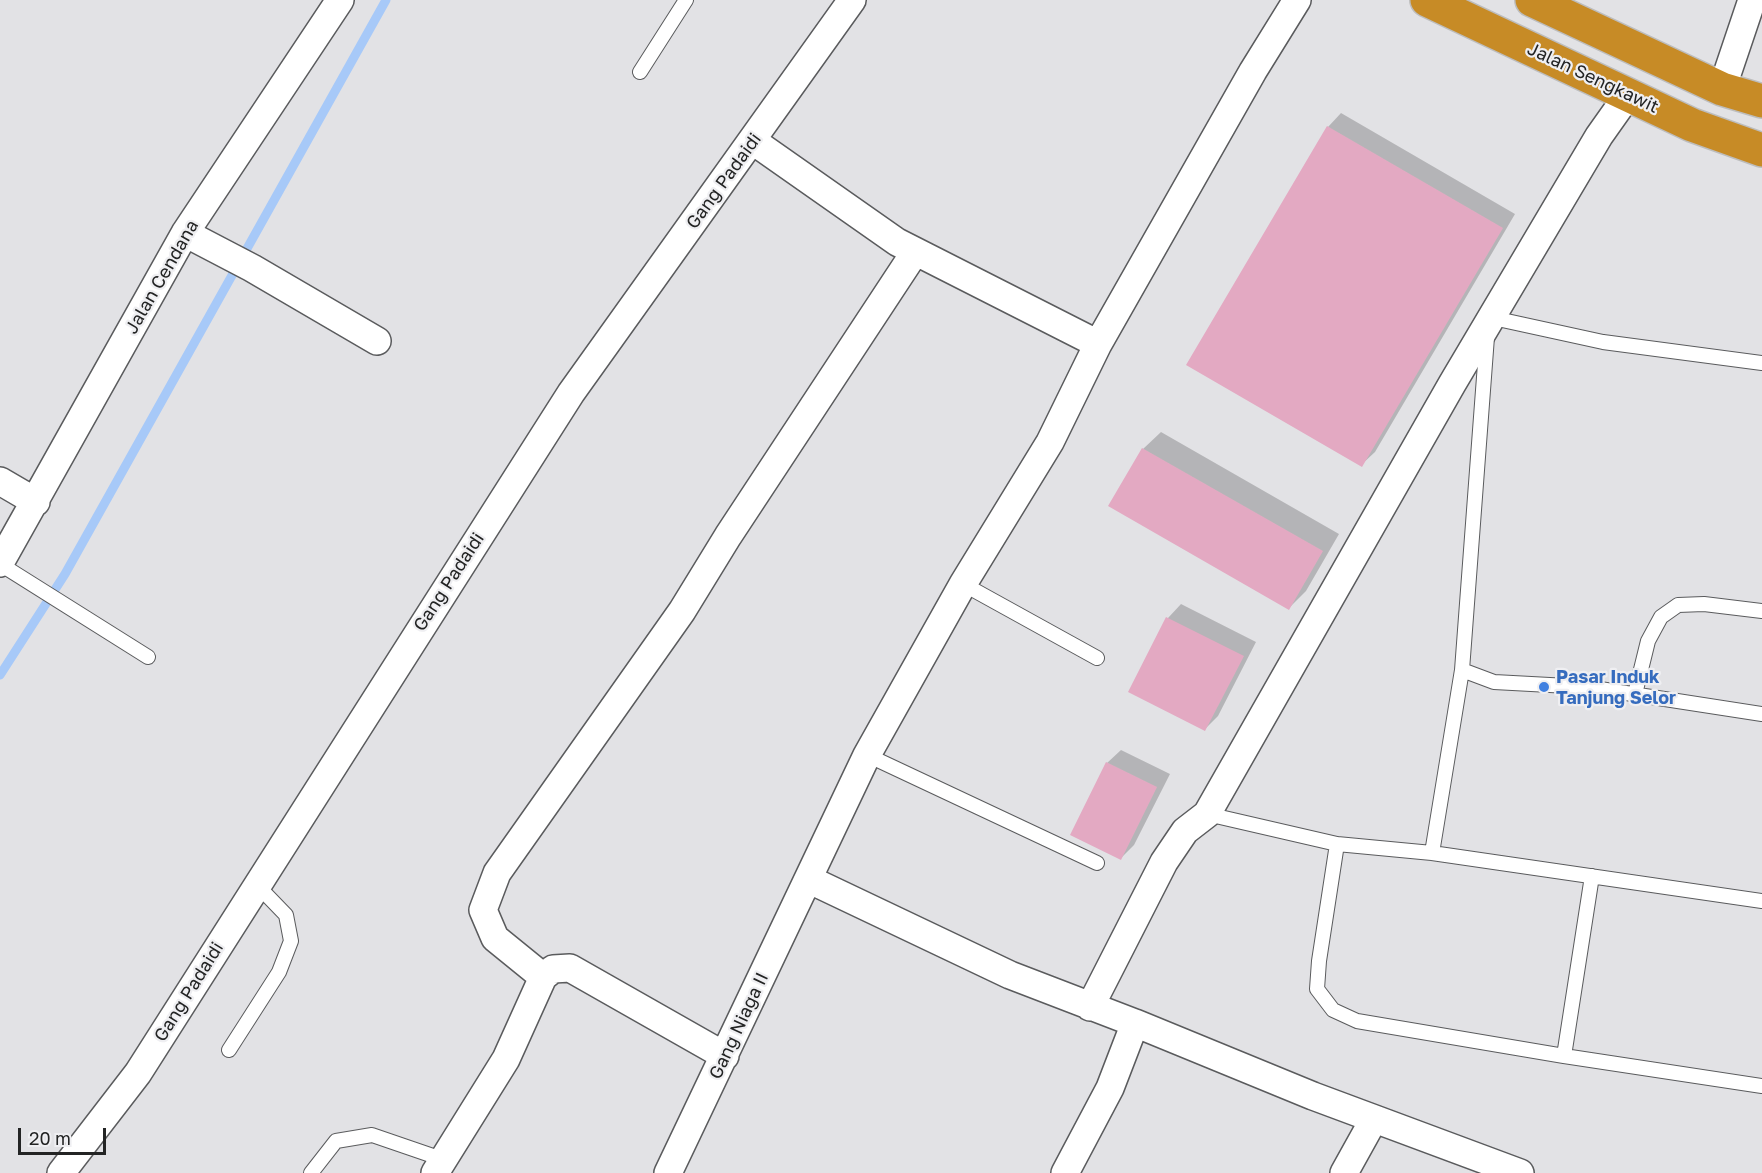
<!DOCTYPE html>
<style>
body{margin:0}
#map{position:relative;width:1762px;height:1173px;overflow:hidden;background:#e2e2e5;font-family:"Golos Text",sans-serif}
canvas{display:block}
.scale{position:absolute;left:18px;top:1128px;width:88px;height:27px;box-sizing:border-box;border:3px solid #232424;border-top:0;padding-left:8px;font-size:18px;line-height:21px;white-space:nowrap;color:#232424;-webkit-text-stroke:4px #efeff2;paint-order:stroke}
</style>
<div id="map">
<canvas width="1762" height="1173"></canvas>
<div class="scale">20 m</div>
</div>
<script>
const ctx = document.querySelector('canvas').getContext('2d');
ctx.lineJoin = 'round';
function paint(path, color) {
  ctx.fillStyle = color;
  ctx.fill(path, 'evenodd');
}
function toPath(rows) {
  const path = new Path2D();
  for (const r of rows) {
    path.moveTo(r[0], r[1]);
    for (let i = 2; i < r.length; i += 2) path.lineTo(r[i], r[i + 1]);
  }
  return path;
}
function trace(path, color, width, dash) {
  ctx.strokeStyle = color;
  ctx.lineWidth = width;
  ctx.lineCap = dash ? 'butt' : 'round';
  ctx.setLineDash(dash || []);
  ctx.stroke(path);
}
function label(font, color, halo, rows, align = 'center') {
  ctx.font = font + ' "Golos Text",sans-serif';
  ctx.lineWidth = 4.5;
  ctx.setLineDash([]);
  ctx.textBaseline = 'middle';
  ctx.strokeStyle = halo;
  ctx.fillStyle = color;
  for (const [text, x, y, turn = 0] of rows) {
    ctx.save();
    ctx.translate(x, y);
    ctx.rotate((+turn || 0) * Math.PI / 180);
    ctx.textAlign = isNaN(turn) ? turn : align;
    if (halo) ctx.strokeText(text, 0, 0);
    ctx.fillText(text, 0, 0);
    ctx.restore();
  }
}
const shadow = toPath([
 [1341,113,1515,214,1375,452,1361,465,1328,127],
 [1161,432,1339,534,1306,591,1289,608,1143,449],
 [1181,604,1256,642,1218,716,1205,729,1130,691,1168,618],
 [1121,750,1170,774,1134,845,1121,858,1107,763]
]);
const stream = toPath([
 [0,675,65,574,386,0]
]);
const building = toPath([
 [1327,126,1503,228,1362,467,1186,365],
 [1142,448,1323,551,1289,610,1108,506],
 [1166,617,1244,656,1205,731,1128,692],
 [1106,762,1157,787,1121,860,1070,835]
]);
const lane = toPath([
 [640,72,686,0],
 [1493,318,1603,342,1762,363],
 [0,564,148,657],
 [963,584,1097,658],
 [1462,670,1487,337],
 [1635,694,1648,641,1661,617,1678,605,1704,604,1762,611],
 [867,755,1097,863],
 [1207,814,1337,844,1432,853,1462,670,1494,682,1587,687,1762,714],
 [1337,844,1319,961,1317,989,1333,1010,1357,1021,1564,1056,1592,876],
 [1432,853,1762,901],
 [229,1050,279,972,291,941,286,915,257,885],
 [1564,1056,1762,1086],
 [311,1173,336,1141,372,1135,442,1159]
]);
const street = toPath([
 [1722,89,1752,0],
 [753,141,897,242,1098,344],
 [185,233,252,268,377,341],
 [0,481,36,502],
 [0,563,185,233,340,0],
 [808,879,1010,975,1135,1023,1110,1088,1065,1173],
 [543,977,495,938,483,910,497,873,682,611,728,536,915,252],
 [1090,1007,1164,862,1185,831,1207,814,1452,384,1599,136,1628,95],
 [1135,1023,1313,1096,1520,1173],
 [61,1173,138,1073,571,393,852,0],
 [435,1173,506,1059,543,977,553,969,570,968,725,1056],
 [668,1173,867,755,963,584,1050,442,1098,344,1253,71,1297,0],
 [1344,1173,1374,1119]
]);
const highway = toPath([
 [1427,0,1692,125,1762,150],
 [1532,0,1722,89,1762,101]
]);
const markers = [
 [1544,687,6,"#3f7fe0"]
];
const streetNames = [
 ["Jalan Sengkawit",1593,78,25],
 ["Gang Padaidi",724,181,-54],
 ["Jalan Cendana",162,277,-60],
 ["Gang Padaidi",449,582,-57],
 ["Gang Padaidi",189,992,-58],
 ["Gang Niaga II",739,1026,-65]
];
const shopNames = [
 ["Pasar Induk",1556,677],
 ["Tanjung Selor",1556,698]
];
paint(shadow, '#0003');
trace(stream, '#a7c9f8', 9);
paint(building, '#e3a9c2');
trace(lane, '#5a5b5d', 16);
trace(street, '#5a5b5d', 30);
trace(highway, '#bdbdbd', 36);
trace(lane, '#fff', 14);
trace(street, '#fff', 27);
trace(highway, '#c78b26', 33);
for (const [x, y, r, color] of markers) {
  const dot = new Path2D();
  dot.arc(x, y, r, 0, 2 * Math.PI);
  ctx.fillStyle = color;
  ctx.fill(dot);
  trace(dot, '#efeff2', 2);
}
label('18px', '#232424', '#efeff2', streetNames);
label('bold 18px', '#366cbe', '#efeff2', shopNames, 'left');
</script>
